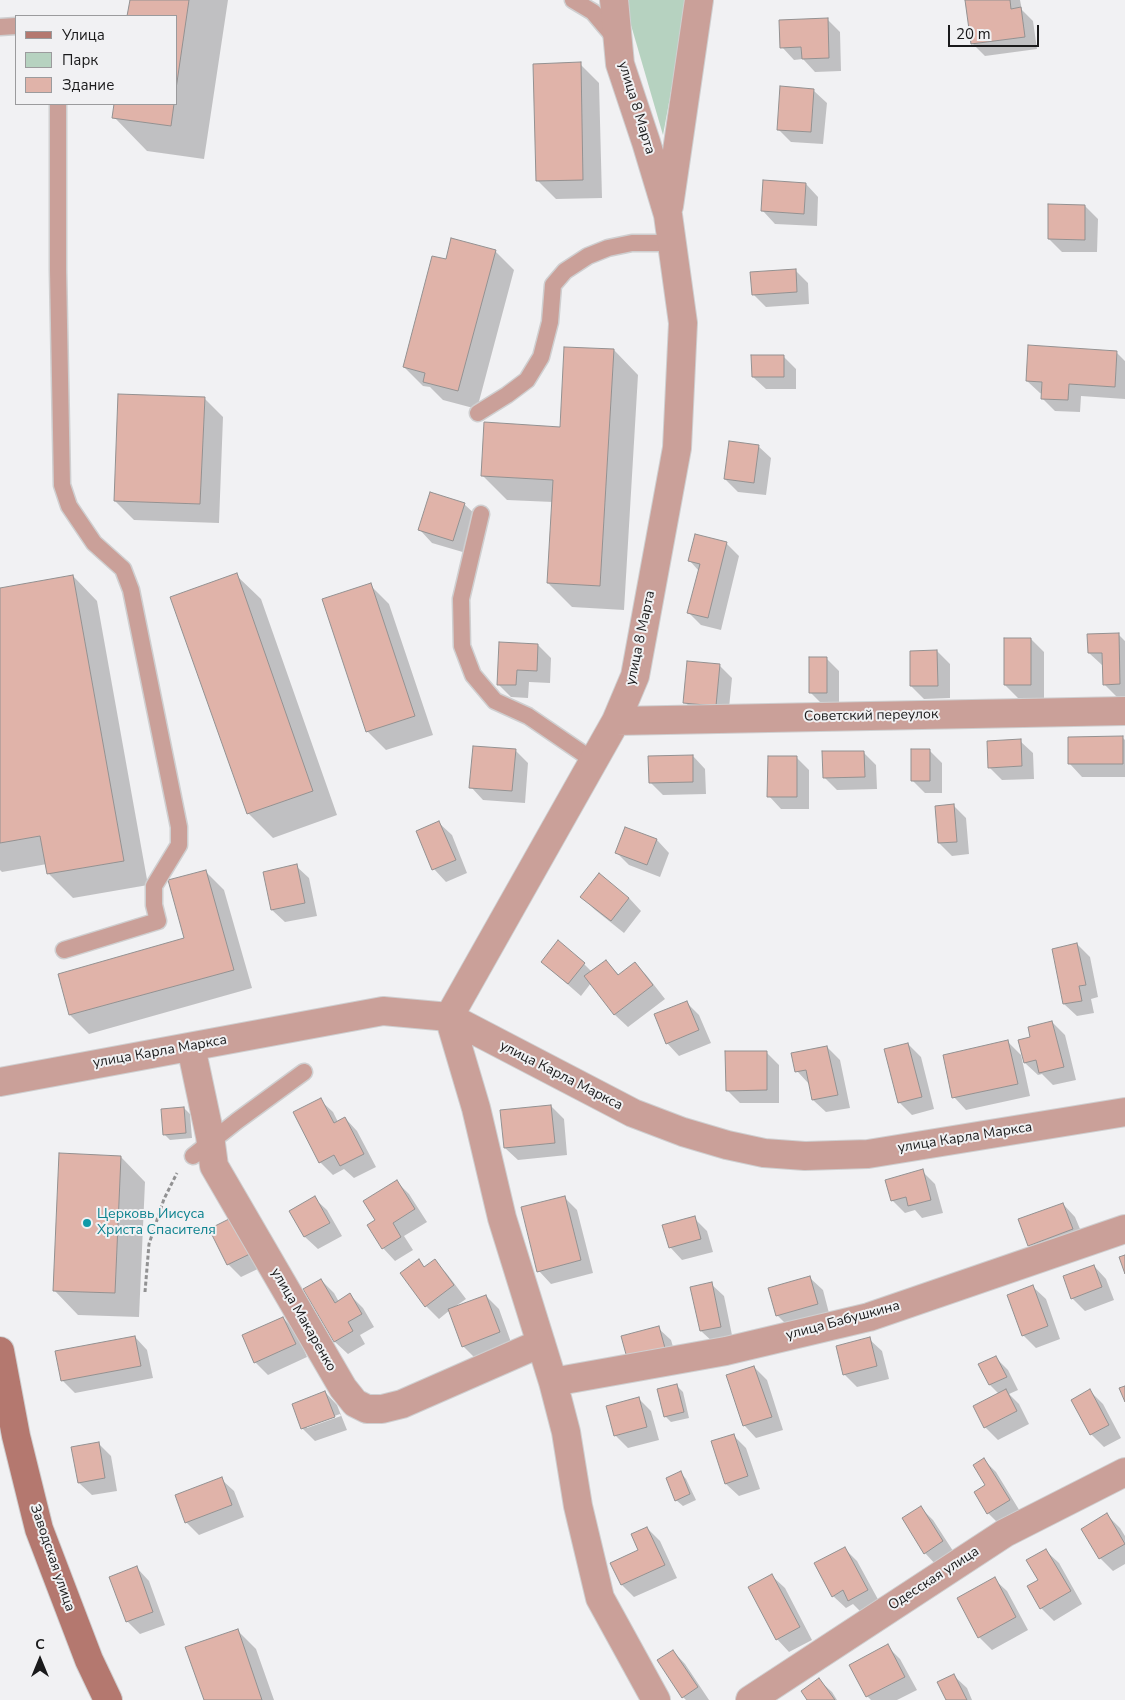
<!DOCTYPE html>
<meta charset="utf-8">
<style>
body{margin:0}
#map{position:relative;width:1125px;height:1700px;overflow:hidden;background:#f1f1f3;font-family:"Nunito Sans",sans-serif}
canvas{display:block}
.legend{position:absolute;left:15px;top:15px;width:162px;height:90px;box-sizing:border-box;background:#f1f1f3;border:1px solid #9b9b9d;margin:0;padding:6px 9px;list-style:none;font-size:15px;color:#1a1a1b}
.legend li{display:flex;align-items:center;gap:10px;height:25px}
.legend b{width:25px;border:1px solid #9b9b9d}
.north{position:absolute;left:15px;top:1635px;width:50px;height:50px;-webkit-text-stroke:4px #f1f1f3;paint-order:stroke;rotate:0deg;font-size:14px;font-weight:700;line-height:20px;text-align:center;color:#1a1a1b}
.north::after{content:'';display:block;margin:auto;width:18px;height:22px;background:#1a1a1b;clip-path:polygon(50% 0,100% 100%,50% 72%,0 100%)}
.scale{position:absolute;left:948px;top:25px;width:91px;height:22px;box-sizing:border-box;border:2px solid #1a1a1b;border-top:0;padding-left:6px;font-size:15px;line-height:18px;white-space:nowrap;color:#1a1a1b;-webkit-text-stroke:4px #f1f1f3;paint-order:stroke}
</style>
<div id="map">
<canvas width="1125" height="1700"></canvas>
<ul class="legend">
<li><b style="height:6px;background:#b4786f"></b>Улица</li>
<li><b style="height:14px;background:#b6d2c0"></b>Парк</li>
<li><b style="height:14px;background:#e0b3a9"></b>Здание</li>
</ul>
<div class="north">С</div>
<div class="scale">20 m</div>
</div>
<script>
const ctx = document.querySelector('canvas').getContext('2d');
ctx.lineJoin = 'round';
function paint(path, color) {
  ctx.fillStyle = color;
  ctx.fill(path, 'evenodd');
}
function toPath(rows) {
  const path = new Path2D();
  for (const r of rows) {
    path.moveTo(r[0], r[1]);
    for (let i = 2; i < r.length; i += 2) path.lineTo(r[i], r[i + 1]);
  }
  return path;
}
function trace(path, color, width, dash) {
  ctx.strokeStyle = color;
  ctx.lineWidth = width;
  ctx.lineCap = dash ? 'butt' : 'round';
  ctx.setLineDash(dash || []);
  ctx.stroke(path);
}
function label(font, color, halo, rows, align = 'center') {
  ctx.font = font + ' "Nunito Sans",sans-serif';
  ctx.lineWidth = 4;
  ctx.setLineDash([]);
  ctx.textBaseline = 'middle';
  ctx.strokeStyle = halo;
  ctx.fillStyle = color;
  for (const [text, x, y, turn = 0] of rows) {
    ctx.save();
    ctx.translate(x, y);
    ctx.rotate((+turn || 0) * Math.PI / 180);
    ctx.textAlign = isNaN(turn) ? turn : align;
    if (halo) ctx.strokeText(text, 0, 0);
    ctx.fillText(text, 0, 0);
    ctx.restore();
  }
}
const green = toPath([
 [624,0,688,0,663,135,624,1]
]);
const shadow = toPath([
 [131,0,228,0,204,159,147,151,114,117,116,104,176,104,176,16,129,16],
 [966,0,1020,0,1022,10,1033,21,1037,49,985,56,972,43],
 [827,19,840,32,841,71,815,72,803,59,794,60,782,47],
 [580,64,599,83,602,198,556,199,537,180],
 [782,88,814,91,827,103,823,144,791,142,778,129],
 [806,184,818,197,817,226,775,224,763,211],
 [1085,206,1098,219,1097,252,1062,252,1049,239],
 [495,251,514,270,477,409,443,400,430,387,423,386,404,367,447,261],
 [795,270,808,283,809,304,766,307,753,294],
 [614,350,638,375,624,610,572,607,548,583,553,502,507,500,482,475,561,428],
 [1116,352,1125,361,1125,399,1081,396,1080,412,1055,411,1042,398,1042,394,1040,393,1027,381],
 [783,356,796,369,796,389,766,389,753,377],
 [204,398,223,417,219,523,134,520,115,501],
 [758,446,771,458,766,495,738,492,725,479],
 [464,504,477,516,466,553,432,543,420,530],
 [727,544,739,556,721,630,701,625,689,613,699,571,689,560],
 [236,575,261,599,337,815,273,838,248,813],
 [73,576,97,601,148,885,73,898,48,873,47,864,2,872,0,870,0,590],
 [370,585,389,604,433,735,386,750,367,731],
 [1119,635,1125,641,1125,697,1117,697,1104,684,1104,665,1102,665,1089,653],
 [1031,639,1044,652,1044,698,1018,698,1005,685],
 [538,645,551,658,550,683,529,682,528,698,511,697,498,684],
 [937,651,950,664,950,698,924,699,911,686],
 [826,658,839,671,839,705,823,705,810,692],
 [719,665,732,678,728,718,697,715,685,702],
 [1123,738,1125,740,1125,777,1082,777,1070,764],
 [1020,741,1033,753,1034,779,1002,780,989,767],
 [515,750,528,763,525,803,483,800,471,787],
 [929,750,942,763,942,793,925,793,912,780],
 [863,752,876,765,877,789,837,790,824,777],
 [693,756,705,769,706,794,663,795,650,782],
 [797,758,809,770,809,809,781,809,769,796],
 [953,805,966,818,969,854,952,856,939,843],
 [439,823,452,835,467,873,446,882,434,869],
 [626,828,657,840,669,853,660,877,629,865,616,852],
 [296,866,309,878,317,916,285,922,272,910],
 [205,871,224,890,252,988,89,1034,70,1015,59,975,186,939],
 [582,896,629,898,641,911,624,933,594,909],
 [1077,944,1090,957,1098,997,1091,999,1094,1013,1077,1016,1064,1004],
 [606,961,619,975,635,963,647,976,665,999,628,1027,615,1015,591,983,581,996,542,962,584,964,592,972],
 [687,1003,699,1015,711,1043,679,1056,667,1043],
 [1052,1022,1065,1035,1076,1080,1053,1085,1042,1074,1038,1075,1025,1063,1020,1041,1032,1038],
 [1008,1042,1021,1055,1030,1096,966,1110,954,1097],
 [908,1044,921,1057,934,1109,912,1115,899,1102],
 [827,1047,840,1060,850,1108,826,1112,813,1100,809,1084,797,1071],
 [766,1052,779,1065,779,1103,740,1103,727,1090],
 [320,1100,333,1112,338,1122,345,1118,357,1131,376,1167,354,1178,344,1169,333,1175,320,1162],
 [551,1106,564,1119,567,1155,518,1160,505,1148],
 [184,1108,190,1114,192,1138,170,1140,164,1134],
 [121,1157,145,1182,139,1317,78,1315,54,1290],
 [922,1171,935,1184,943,1213,922,1218,915,1210,905,1213,892,1200],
 [397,1182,409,1194,427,1222,404,1236,413,1250,395,1261,383,1248,377,1220],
 [564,1197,577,1210,593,1273,551,1284,539,1271],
 [314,1198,327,1210,342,1236,318,1249,305,1237,291,1211],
 [1063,1204,1075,1217,1085,1241,1042,1258,1029,1245],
 [234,1218,264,1266,241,1277,228,1264],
 [694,1218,707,1231,713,1252,682,1260,670,1247],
 [419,1261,425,1268,435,1261,447,1274,466,1299,453,1308,486,1296,499,1309,512,1345,476,1359,463,1346,450,1310,439,1319,426,1306],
 [1094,1266,1106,1279,1114,1300,1085,1311,1072,1298],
 [810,1278,823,1290,830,1317,790,1328,777,1315],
 [321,1280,334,1293,339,1302,350,1295,363,1308,374,1327,360,1335,365,1344,348,1354,335,1342,304,1290],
 [711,1284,724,1296,733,1340,714,1343,701,1331],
 [1033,1287,1046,1299,1060,1339,1036,1348,1023,1335],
 [283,1318,296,1331,307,1357,268,1375,255,1362],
 [658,1328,671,1340,677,1360,641,1370],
 [135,1337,147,1350,153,1378,75,1393,63,1381],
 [869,1339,882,1351,889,1379,857,1387,844,1374],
 [995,1357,1008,1370,1018,1390,1009,1394,1019,1404,1029,1424,998,1440,985,1427,999,1394,990,1385],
 [754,1367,767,1380,783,1430,756,1438,744,1425],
 [677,1386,683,1392,689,1418,671,1422,665,1416],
 [1090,1391,1103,1404,1121,1438,1104,1447,1091,1434],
 [325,1392,337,1405,347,1430,315,1441,302,1428],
 [340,1414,341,1416,307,1428,307,1426],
 [638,1398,651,1411,659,1440,628,1448,615,1435],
 [733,1435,746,1448,760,1489,739,1496,726,1484],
 [98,1443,111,1456,117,1491,92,1495,79,1483],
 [984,1460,996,1472,1021,1513,1001,1526,988,1513,987,1485],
 [680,1472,686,1479,696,1500,683,1506,676,1500],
 [221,1479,234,1491,244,1517,199,1535,186,1522],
 [921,1508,933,1520,955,1554,937,1566,925,1553],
 [1107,1515,1120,1528,1125,1536,1125,1564,1113,1571,1100,1558,1083,1529],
 [647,1528,660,1541,677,1578,634,1597,622,1585,640,1551],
 [845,1549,857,1561,880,1603,862,1613,853,1604,846,1608,833,1596],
 [1046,1551,1059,1563,1082,1604,1054,1621,1041,1608,1039,1580],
 [137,1568,149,1581,165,1625,140,1634,127,1621],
 [772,1576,785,1588,812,1640,789,1652,777,1639],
 [994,1579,1007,1591,1028,1630,992,1650,979,1637],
 [237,1630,256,1649,274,1700,205,1700],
 [887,1646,900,1659,917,1690,897,1700,871,1700,867,1696],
 [673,1651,685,1664,709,1700,686,1700,683,1697],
 [954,1676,967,1688,972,1700,948,1700],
 [819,1680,832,1692,837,1700,809,1700]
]);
const building = toPath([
 [130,0,189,0,176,89,176,16,127,16,130,0],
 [965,0,1010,0,1011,9,1021,7,1025,37,971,44,965,0],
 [828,18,829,58,802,59,801,47,780,48,779,20,828,18],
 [581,62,583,180,536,181,533,64,581,62],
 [780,86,814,89,811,132,777,130,780,86],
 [114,104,174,104,171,126,112,118,114,104],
 [763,180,806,183,804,214,761,211,763,180],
 [1048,204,1085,205,1085,240,1048,239,1048,204],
 [451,238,496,250,458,391,423,382,425,373,403,367,432,256,446,259,451,238],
 [796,269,797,292,752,295,750,272,796,269],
 [1028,345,1117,351,1115,387,1069,384,1068,400,1041,399,1042,382,1026,381,1028,345],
 [564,347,614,349,600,586,547,583,553,480,481,476,484,422,560,427,564,347],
 [751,355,784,355,784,377,752,377,751,355],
 [118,394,205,397,200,504,114,501,118,394],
 [729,441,759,445,754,483,724,479,729,441],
 [430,492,465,503,453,541,418,530,430,492],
 [695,534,727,542,708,618,687,613,700,564,688,561,695,534],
 [237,573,313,791,247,814,170,597,237,573],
 [73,575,124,861,47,874,40,836,0,843,0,588,73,575],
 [371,583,415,716,366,732,322,599,371,583],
 [1119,633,1120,684,1103,685,1102,653,1088,653,1087,634,1119,633],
 [1004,638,1031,638,1031,685,1004,685,1004,638],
 [499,642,538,644,537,671,517,670,516,685,497,685,499,642],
 [937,650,938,686,910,686,910,651,937,650],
 [809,657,827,657,827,693,809,693,809,657],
 [687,661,720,664,716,706,683,703,687,661],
 [1123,736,1123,764,1068,764,1068,737,1123,736],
 [1021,739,1022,766,988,768,987,741,1021,739],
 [473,746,516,749,512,791,469,788,473,746],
 [911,749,930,749,930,781,911,781,911,749],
 [822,751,864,751,865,777,823,778,822,751],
 [693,755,693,782,649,783,648,756,693,755],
 [768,756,797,756,797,797,767,797,768,756],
 [954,804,957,842,938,843,935,806,954,804],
 [439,821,456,860,432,870,416,831,439,821],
 [625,827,657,839,647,865,615,853,625,827],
 [297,864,305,903,271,910,263,872,297,864],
 [206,870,234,970,69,1015,58,974,184,938,168,880,206,870],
 [599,873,629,898,611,921,580,897,599,873],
 [558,940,585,963,568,984,541,962,558,940],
 [1077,943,1086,985,1079,986,1082,1001,1063,1004,1052,949,1077,943],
 [606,960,618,975,635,962,653,985,614,1015,584,976,606,960],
 [687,1001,699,1030,666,1044,654,1014,687,1001],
 [1052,1021,1064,1067,1039,1073,1036,1060,1024,1063,1018,1040,1030,1037,1028,1027,1052,1021],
 [1008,1040,1018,1084,952,1098,943,1055,1008,1040],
 [908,1043,922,1097,898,1103,884,1049,908,1043],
 [827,1046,838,1095,812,1100,806,1070,795,1072,791,1053,827,1046],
 [725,1051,767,1051,767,1090,726,1091,725,1051],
 [321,1098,334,1123,345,1117,364,1154,340,1166,334,1155,319,1163,293,1112,321,1098],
 [551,1105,555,1143,504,1148,500,1110,551,1105],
 [184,1107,186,1133,163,1135,161,1109,184,1107],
 [59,1153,121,1156,115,1293,53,1291,59,1153],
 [923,1169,931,1200,908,1206,906,1197,891,1201,885,1180,923,1169],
 [397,1180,415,1209,393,1223,401,1237,382,1249,367,1225,375,1220,363,1201,397,1180],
 [315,1196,330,1223,304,1237,289,1211,315,1196],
 [565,1196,581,1260,537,1272,521,1207,565,1196],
 [1063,1203,1073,1229,1028,1246,1018,1219,1063,1203],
 [235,1216,252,1253,227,1265,209,1229,235,1216],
 [695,1216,701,1239,669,1248,662,1225,695,1216],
 [1125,1255,1125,1274,1119,1257,1125,1255],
 [419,1259,424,1267,435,1259,454,1285,425,1307,400,1273,419,1259],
 [1094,1265,1102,1287,1071,1299,1063,1276,1094,1265],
 [810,1276,818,1304,776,1316,768,1288,810,1276],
 [321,1279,335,1303,350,1293,362,1314,348,1322,353,1331,334,1342,303,1289,321,1279],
 [712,1282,721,1327,700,1331,690,1287,712,1282],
 [1033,1285,1048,1326,1022,1336,1007,1295,1033,1285],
 [486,1295,500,1332,462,1347,448,1309,486,1295],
 [283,1317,296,1344,254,1363,242,1335,283,1317],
 [659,1326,665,1348,627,1358,621,1336,659,1326],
 [135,1336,141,1366,61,1381,55,1351,135,1336],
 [870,1337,877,1366,843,1375,836,1346,870,1337],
 [996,1356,1007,1377,989,1385,978,1364,996,1356],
 [754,1366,772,1417,743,1426,726,1375,754,1366],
 [677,1384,684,1412,664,1417,657,1389,677,1384],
 [1125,1386,1125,1402,1119,1388,1125,1386],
 [1006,1389,1017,1411,984,1428,973,1406,1006,1389],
 [1090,1389,1109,1425,1090,1435,1071,1400,1090,1389],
 [325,1391,335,1417,301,1429,292,1404,325,1391],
 [639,1397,647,1427,614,1436,606,1406,639,1397],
 [734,1434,748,1476,725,1484,711,1441,734,1434],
 [99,1442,105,1478,78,1483,71,1447,99,1442],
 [984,1458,1010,1500,987,1514,974,1492,985,1485,973,1465,984,1458],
 [681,1471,690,1494,675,1501,666,1478,681,1471],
 [222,1477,232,1505,185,1523,175,1495,222,1477],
 [921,1506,943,1541,924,1554,902,1518,921,1506],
 [1107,1513,1125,1544,1099,1559,1081,1529,1107,1513],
 [647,1527,665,1565,621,1585,610,1563,638,1550,631,1534,647,1527],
 [845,1547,868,1590,848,1601,843,1590,832,1597,814,1563,845,1547],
 [1046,1549,1071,1591,1040,1609,1027,1586,1038,1580,1026,1560,1046,1549],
 [137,1566,153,1612,126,1622,109,1577,137,1566],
 [772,1574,800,1627,776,1640,748,1587,772,1574],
 [995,1577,1016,1617,978,1638,957,1598,995,1577],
 [238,1629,262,1700,204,1700,185,1647,238,1629],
 [888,1644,905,1677,866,1697,849,1665,888,1644],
 [673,1650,698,1687,682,1698,657,1660,673,1650],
 [954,1674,967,1700,946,1700,937,1682,954,1674],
 [819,1678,835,1700,807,1700,801,1691,819,1678]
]);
const path = toPath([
 [145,1292,149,1244,164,1199,177,1173]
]);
const lane = toPath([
 [573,0,593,12,615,38],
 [0,27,16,26],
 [58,104,58,270,62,485,69,506,94,543,123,569,131,590,179,827,179,845,154,886,154,905,158,921,64,950],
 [478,413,507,395,527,380,541,357,550,322,553,285,565,271,588,256,608,248,632,243,672,243],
 [481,514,461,599,462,646,473,675,495,701,528,716,594,761],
 [193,1156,237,1121,304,1072]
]);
const street = toPath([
 [614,0,620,64,646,142,668,215,683,323,677,448,635,676,616,721,449,1017,476,1108,502,1218,553,1382,566,1432,578,1506,600,1598,656,1700],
 [669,206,699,0],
 [616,721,1125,711],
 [191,1047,210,1136,214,1166,343,1388,355,1403,367,1409,382,1409,402,1404,541,1343],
 [0,1082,383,1011,449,1017,633,1113,683,1132,727,1145,764,1153,805,1156,868,1154,1125,1112],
 [553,1382,726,1351,869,1317,1125,1229],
 [750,1700,1005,1533,1125,1472]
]);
const secondary = toPath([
 [0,1351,16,1436,39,1529,89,1660,108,1700]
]);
const markers = [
 [87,1223,5,"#0f9aa8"]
];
const streetNames = [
 ["улица 8 Марта",636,108,73],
 ["улица 8 Марта",641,638,-78],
 ["Советский переулок",871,716,-1],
 ["улица Карла Маркса",160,1052,-10],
 ["улица Карла Маркса",561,1076,27],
 ["улица Карла Маркса",965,1138,-9],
 ["улица Макаренко",303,1320,60],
 ["улица Бабушкина",843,1321,-15],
 ["Заводская улица",52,1558,71],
 ["Одесская улица",934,1579,-33]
];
const cultureNames = [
 ["Церковь Иисуса",97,1215],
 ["Христа Спасителя",97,1231]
];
paint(green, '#b6d2c0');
paint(shadow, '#0003');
paint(building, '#e0b3a9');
trace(building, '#939191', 1);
trace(lane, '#cfcfd0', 19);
trace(street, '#cfcfd0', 30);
trace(secondary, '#cfcfd0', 30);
trace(path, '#919192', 3, [4, 2.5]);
trace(lane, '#caa099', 16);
trace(street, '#caa099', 28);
trace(secondary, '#b4786f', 28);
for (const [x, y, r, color] of markers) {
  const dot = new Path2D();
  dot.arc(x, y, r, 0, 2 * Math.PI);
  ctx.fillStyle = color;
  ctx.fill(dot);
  trace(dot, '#f1f1f3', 2);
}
label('14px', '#1a1a1b', '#f1f1f3', streetNames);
label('14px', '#0d838f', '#f1f1f3', cultureNames, 'left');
</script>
